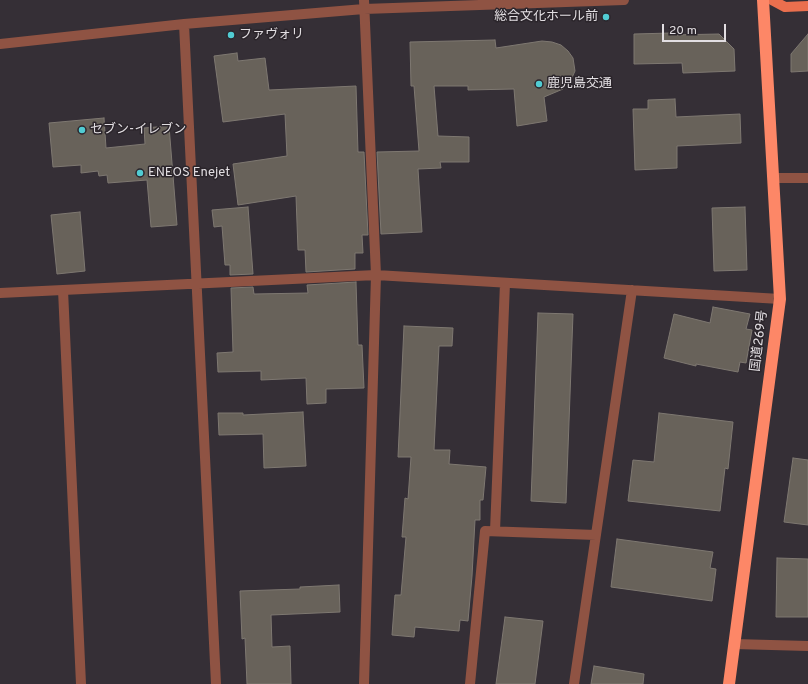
<!DOCTYPE html>
<meta charset="utf-8">
<style>
body{margin:0}
#map{position:relative;width:808px;height:684px;overflow:hidden;background:#352f36;font-family:Overpass,sans-serif}
canvas{display:block}
.scale{position:absolute;left:662px;top:24px;width:64px;height:18px;box-sizing:border-box;border:2px solid #e2dee2;border-top:0;padding-left:5px;font-size:12px;line-height:14px;white-space:nowrap;color:#e2dee2;-webkit-text-stroke:3px #2b252b;paint-order:stroke}
</style>
<div id="map">
<canvas width="808" height="684"></canvas>
<div class="scale">20 m</div>
</div>
<script>
const ctx = document.querySelector('canvas').getContext('2d');
ctx.lineJoin = 'round';
function paint(path, color) {
  ctx.fillStyle = color;
  ctx.fill(path, 'evenodd');
}
function toPath(rows) {
  const path = new Path2D();
  for (const r of rows) {
    path.moveTo(r[0], r[1]);
    for (let i = 2; i < r.length; i += 2) path.lineTo(r[i], r[i + 1]);
  }
  return path;
}
function trace(path, color, width, dash) {
  ctx.strokeStyle = color;
  ctx.lineWidth = width;
  ctx.lineCap = dash ? 'butt' : 'round';
  ctx.setLineDash(dash || []);
  ctx.stroke(path);
}
function label(font, color, halo, rows, align = 'center') {
  ctx.font = font + ' Overpass,"Noto Sans JP",sans-serif';
  ctx.lineWidth = 3;
  ctx.setLineDash([]);
  ctx.textBaseline = 'middle';
  ctx.strokeStyle = halo;
  ctx.fillStyle = color;
  for (const [text, x, y, turn = 0] of rows) {
    ctx.save();
    ctx.translate(x, y);
    ctx.rotate((+turn || 0) * Math.PI / 180);
    ctx.textAlign = isNaN(turn) ? turn : align;
    if (halo) ctx.strokeText(text, 0, 0);
    ctx.fillText(text, 0, 0);
    ctx.restore();
  }
}
const building = toPath([
 [671,33,671,35,719,34,734,49,735,71,683,73,682,63,634,64,634,34,671,33],
 [808,34,808,71,791,72,791,54,808,34],
 [495,40,496,48,542,41,552,42,561,45,568,51,573,58,575,71,570,82,563,89,544,97,547,121,517,126,514,89,468,90,468,86,434,86,438,136,469,137,469,162,440,162,441,168,418,169,422,232,381,234,377,152,419,151,414,86,411,86,410,42,495,40],
 [237,53,238,61,265,58,269,90,356,86,358,152,364,152,368,235,362,235,363,253,355,253,355,269,306,272,305,250,298,250,296,196,238,205,233,164,287,156,285,114,223,122,214,56,237,53],
 [675,99,676,117,740,114,741,143,677,146,677,168,635,170,633,109,648,109,648,100,675,99],
 [104,118,106,148,145,144,144,128,169,126,177,225,151,227,147,180,108,183,107,175,99,176,98,171,81,173,81,165,53,167,49,123,104,118],
 [248,207,253,274,230,275,230,265,225,265,222,226,214,227,212,210,248,207],
 [745,207,747,270,714,271,712,208,745,207],
 [80,212,85,271,57,274,51,215,80,212],
 [356,282,358,345,362,345,364,388,326,389,326,403,307,404,306,378,261,380,261,371,218,372,217,353,233,352,231,288,253,287,254,294,308,293,307,285,356,282],
 [713,307,750,314,746,329,752,330,746,363,740,362,738,372,696,364,696,366,664,358,674,314,710,323,713,307],
 [538,313,573,314,566,503,531,501,538,313],
 [404,326,453,328,452,346,439,346,434,450,450,450,449,464,486,467,483,500,480,500,480,520,475,520,472,576,468,621,460,620,459,631,415,627,414,637,392,635,395,595,401,595,406,537,402,537,405,498,408,499,411,457,398,457,404,326],
 [303,412,306,466,264,468,263,434,219,435,218,413,243,413,243,415,303,412],
 [659,413,733,422,728,469,725,468,720,511,628,501,633,460,654,462,659,413],
 [793,458,808,460,808,525,784,522,793,458],
 [617,539,713,552,710,568,716,569,712,601,611,587,617,539],
 [777,558,808,559,808,617,776,617,777,558],
 [339,585,340,612,271,615,272,647,290,646,291,684,247,684,245,638,242,639,240,591,300,589,300,587,339,585],
 [505,617,543,621,535,684,496,684,505,617],
 [594,666,644,674,643,684,591,684,594,666]
]);
const minor = toPath([
 [364,0,376,275,364,684],
 [184,24,216,684],
 [0,44,184,24,364,9,624,0],
 [773,178,808,178],
 [63,290,81,684],
 [0,293,376,275,780,299],
 [495,531,505,283],
 [734,644,808,646],
 [470,684,485,531,596,535],
 [574,684,632,290]
]);
const major = toPath([
 [772,0,785,7,808,6]
]);
const highway = toPath([
 [729,684,780,299,763,0]
]);
const markers = [
 [606,17,4,"#51ccd3"],
 [231,35,4,"#51ccd3"],
 [539,84,4,"#51ccd3"],
 [82,130,4,"#51ccd3"],
 [140,173,4,"#51ccd3"]
];
const poiNames = [
 ["総合文化ホール前",598,17,"right"],
 ["ファヴォリ",239,35],
 ["鹿児島交通",547,84],
 ["セブン-イレブン",90,130],
 ["ENEOS Enejet",148,173]
];
const streetNames = [
 ["国道269号",760,341,-83]
];
paint(building, '#68625a');
trace(building, '#7e7871', 1);
trace(minor, '#8f5343', 10);
trace(major, '#ea6f4e', 10);
trace(highway, '#fd8767', 12);
for (const [x, y, r, color] of markers) {
  const dot = new Path2D();
  dot.arc(x, y, r, 0, 2 * Math.PI);
  ctx.fillStyle = color;
  ctx.fill(dot);
  trace(dot, '#2b252b', 1.5);
}
label('13px', '#e2dee2', '#2b252b', poiNames, 'left');
label('13px', '#e2dee2', '#2b252b', streetNames);
</script>
